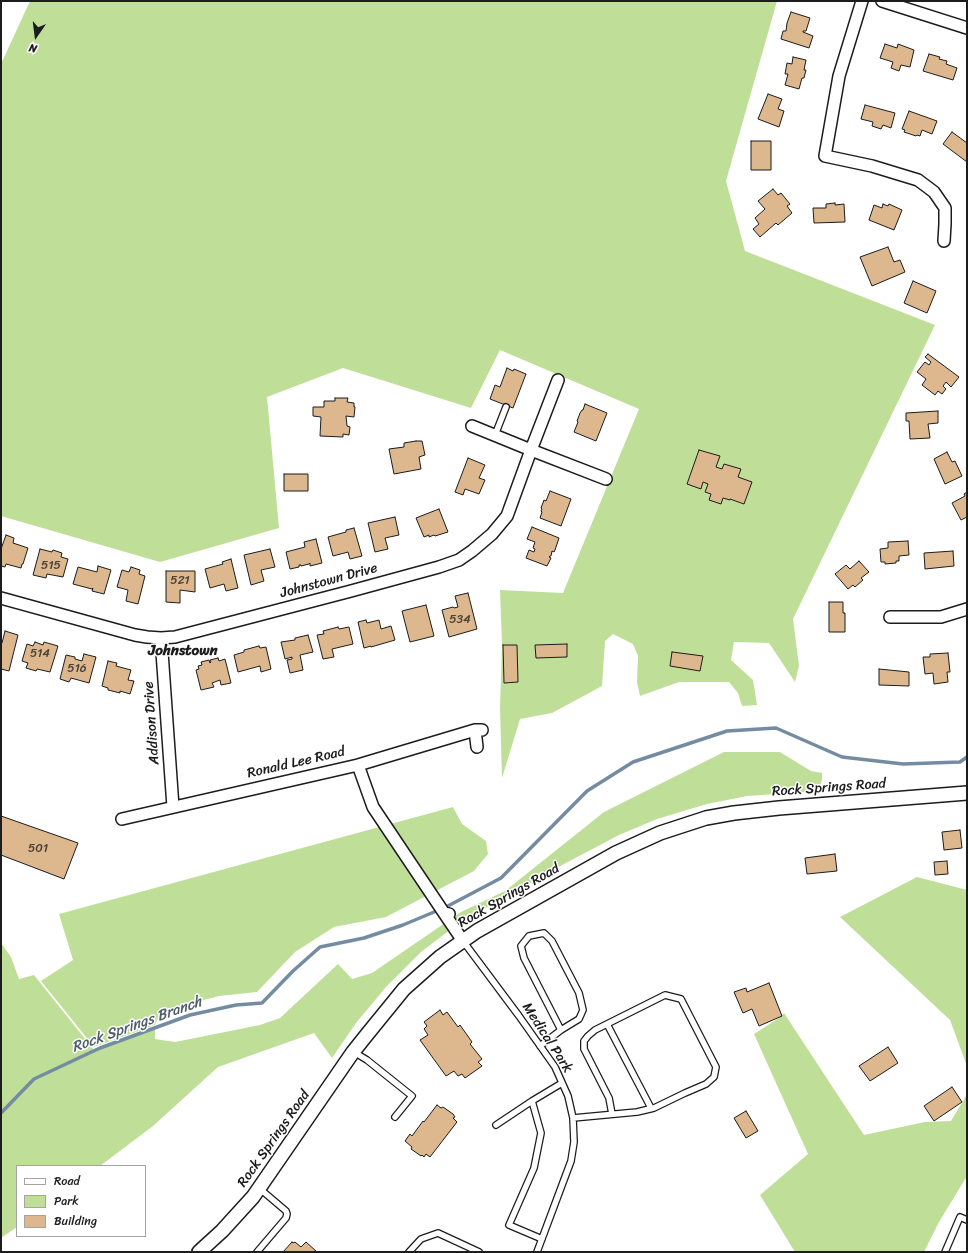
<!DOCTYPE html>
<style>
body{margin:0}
#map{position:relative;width:968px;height:1253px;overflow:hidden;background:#fff;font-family:Sriracha,sans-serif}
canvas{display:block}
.frame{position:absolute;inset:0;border:2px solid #1c1c1c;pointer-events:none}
.legend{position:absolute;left:16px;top:1165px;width:130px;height:72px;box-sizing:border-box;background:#fff;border:1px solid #a4a4a4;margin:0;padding:5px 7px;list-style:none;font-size:12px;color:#1c1c1c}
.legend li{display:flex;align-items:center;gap:8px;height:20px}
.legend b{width:20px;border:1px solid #a4a4a4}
.north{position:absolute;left:16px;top:16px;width:40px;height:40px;-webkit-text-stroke:3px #fff;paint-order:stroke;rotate:194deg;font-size:11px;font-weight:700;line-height:16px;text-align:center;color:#1c1c1c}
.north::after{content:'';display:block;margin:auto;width:14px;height:18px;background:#1c1c1c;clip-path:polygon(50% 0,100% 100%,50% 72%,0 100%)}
</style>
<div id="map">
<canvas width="968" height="1253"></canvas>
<div class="frame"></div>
<ul class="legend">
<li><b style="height:5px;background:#fff"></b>Road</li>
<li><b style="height:11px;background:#bfdf98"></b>Park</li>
<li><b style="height:11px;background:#ddb78e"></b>Building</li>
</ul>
<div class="north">N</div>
</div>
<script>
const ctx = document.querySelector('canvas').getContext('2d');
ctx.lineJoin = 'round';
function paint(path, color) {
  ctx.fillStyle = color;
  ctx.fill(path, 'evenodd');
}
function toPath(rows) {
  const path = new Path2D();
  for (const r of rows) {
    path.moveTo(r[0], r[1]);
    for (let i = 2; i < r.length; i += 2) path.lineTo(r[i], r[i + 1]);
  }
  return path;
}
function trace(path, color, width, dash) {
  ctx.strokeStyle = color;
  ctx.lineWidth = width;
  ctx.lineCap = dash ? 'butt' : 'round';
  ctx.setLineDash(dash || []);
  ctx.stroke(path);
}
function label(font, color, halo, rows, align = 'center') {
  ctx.font = font + ' Sriracha,sans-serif';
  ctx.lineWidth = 3;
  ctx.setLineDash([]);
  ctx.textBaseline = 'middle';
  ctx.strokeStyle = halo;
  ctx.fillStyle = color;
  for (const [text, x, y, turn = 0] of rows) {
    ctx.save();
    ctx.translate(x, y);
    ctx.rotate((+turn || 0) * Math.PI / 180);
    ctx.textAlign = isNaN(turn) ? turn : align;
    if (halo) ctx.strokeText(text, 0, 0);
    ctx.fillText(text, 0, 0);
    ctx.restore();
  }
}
const green = toPath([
 [30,1,777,1,726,181,745,251,935,325,793,619,799,666,795,682,769,643,734,642,731,660,753,680,757,705,742,706,738,693,729,682,679,682,640,696,637,682,638,656,633,644,613,634,605,641,602,686,552,713,520,719,502,778,500,708,502,645,500,590,563,593,639,409,500,350,471,408,343,368,267,397,279,528,160,562,1,516,1,64],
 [724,752,780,752,811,771,822,773,822,780,818,791,747,796,707,804,657,819,619,835,564,864,459,923,421,952,386,987,356,1023,332,1058,314,1033,218,1067,153,1126,100,1166,17,1166,17,1227,1,1238,1,943,11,957,19,979,34,975,94,1050,155,1027,155,1039,175,1042,260,1025,280,1018,338,964,352,979,372,973,461,912,505,891,604,812],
 [453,807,462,824,486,841,488,854,474,871,386,917,334,927,295,952,257,992,219,996,161,1011,155,1025,94,1047,41,981,73,960,59,914],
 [917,877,967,890,967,1066,950,1020,840,917],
 [784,1013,864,1135,925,1122,951,1121,967,1094,967,1176,939,1222,924,1252,795,1252,760,1195,808,1154,754,1034,782,1016]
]);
const stream = toPath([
 [1,1113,34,1079,100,1048,190,1015,236,1005,262,1003,293,971,320,947,364,938,403,925,446,907,501,878,587,791,633,762,727,731,776,728,842,757,903,764,960,762,967,757]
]);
const building = toPath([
 [791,12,810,18,806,31,803,31,803,32,813,36,809,48,781,39,783,31,786,31,787,23,791,12],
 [885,44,897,48,898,44,914,50,910,67,901,65,899,71,891,68,893,62,880,58,885,44],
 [929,54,940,57,939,59,947,61,946,64,957,68,953,80,923,71,929,54],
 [793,57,806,60,804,70,806,70,804,78,802,78,799,89,785,85,788,74,785,74,787,63,792,64,793,57],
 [768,94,782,99,778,109,784,111,779,127,758,119,768,94],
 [865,105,895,113,891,128,883,125,881,129,872,126,873,122,861,119,865,105],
 [909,111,937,121,932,134,922,130,920,136,917,135,916,136,904,132,905,130,902,129,909,111],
 [952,132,967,143,967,162,943,144,952,132],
 [751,141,771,141,771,170,751,170,751,141],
 [773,189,778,195,781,193,790,204,787,206,792,213,778,225,776,223,760,237,753,229,759,224,755,218,765,209,758,201,773,189],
 [835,203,835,205,844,204,845,222,814,223,813,208,826,208,826,204,835,203],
 [883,204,888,206,889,204,902,210,894,230,869,220,874,205,882,208,883,204],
 [888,247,894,262,900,260,905,272,872,286,860,257,888,247],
 [913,281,936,291,927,313,904,303,913,281],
 [928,354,959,377,951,387,946,382,943,386,946,389,942,394,938,391,935,395,922,385,926,379,917,372,925,362,929,365,931,362,925,357,928,354],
 [507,368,513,371,514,369,526,374,513,408,490,399,495,385,500,387,507,368],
 [335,398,348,398,347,402,354,403,354,407,355,407,354,417,346,416,347,426,350,427,349,435,343,434,343,437,320,436,321,417,313,416,313,407,324,407,324,401,335,401,335,398],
 [585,404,607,413,596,441,574,432,578,422,577,421,580,413,582,410,583,410,585,404],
 [938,411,938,423,928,424,930,438,910,439,909,421,906,421,906,413,938,411],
 [416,441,422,441,425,455,419,457,421,469,394,474,389,449,404,447,404,443,416,441],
 [699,450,720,456,716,467,722,469,724,464,741,469,738,477,752,482,744,504,730,499,730,500,723,498,721,504,709,500,711,494,705,492,708,484,703,482,701,489,687,484,699,450],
 [947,452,952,462,955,461,962,476,945,484,934,459,947,452],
 [468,458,485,465,479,478,485,480,479,494,465,489,463,495,455,492,468,458],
 [284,474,308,474,308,491,284,491,284,474],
 [550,491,571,499,561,526,540,518,542,512,541,511,542,509,541,508,544,500,546,501,550,491],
 [967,492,967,517,961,520,952,503,965,496,964,494,967,492],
 [439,509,448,532,435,536,434,535,429,537,429,535,424,537,416,518,439,509],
 [395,517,399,535,385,538,388,549,375,552,368,523,395,517],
 [532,527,559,538,555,550,554,552,552,551,551,556,550,556,549,557,551,558,547,566,526,558,529,550,534,552,535,549,533,548,535,542,527,539,532,527],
 [354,528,362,556,350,559,348,552,333,556,328,537,346,532,346,530,354,528],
 [6,535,14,538,13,543,28,548,23,564,22,564,21,568,6,564,5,567,1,566,1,549,6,535],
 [316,539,322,563,310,566,310,563,309,564,301,566,301,565,299,565,299,567,290,569,286,552,305,547,304,542,316,539],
 [908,541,909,555,899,556,899,561,896,561,896,563,885,564,885,562,881,562,880,549,888,548,888,542,908,541],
 [40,549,52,552,53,550,62,553,61,557,68,559,63,577,47,574,46,578,33,575,40,549],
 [270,549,275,567,261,570,264,581,251,585,244,555,270,549],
 [953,551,954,566,925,569,924,553,953,551],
 [231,559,238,588,226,591,224,584,210,588,205,569,223,564,222,562,231,559],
 [859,561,869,572,861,578,863,580,855,587,853,585,848,589,835,574,846,565,850,569,859,561],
 [98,566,111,570,104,594,92,591,93,588,92,589,73,584,78,567,97,572,98,566],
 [131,567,140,570,139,574,145,576,138,604,126,601,128,590,117,587,122,570,129,572,131,567],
 [166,571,195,571,195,592,180,590,180,603,166,602,166,571],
 [468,593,477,629,449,637,442,610,453,607,454,608,458,607,455,596,468,593],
 [829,602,843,602,843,613,845,613,845,632,829,632,829,602],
 [426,605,434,636,410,642,402,611,426,605],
 [366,620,367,623,379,620,381,629,391,626,395,640,371,647,371,646,364,648,358,622,366,620],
 [338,627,339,629,349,627,353,644,332,649,334,657,323,659,317,635,324,634,323,631,338,627],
 [5,631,18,635,9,671,1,669,1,643,2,643,5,631],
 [308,635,313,652,300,655,303,670,290,673,287,660,292,659,292,657,285,659,281,642,295,640,295,638,308,635],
 [35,642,43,645,44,642,58,646,50,672,37,669,36,671,26,668,28,663,22,661,27,644,33,646,35,642],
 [567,644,567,657,536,658,535,645,567,644],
 [503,645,517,645,518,682,504,683,503,645],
 [259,646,260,648,266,647,271,669,261,672,260,666,238,672,234,655,244,652,244,650,259,646],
 [672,652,703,656,700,671,670,666,672,652],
 [948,653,950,672,947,672,948,682,934,684,933,673,925,674,923,657,930,657,930,654,948,653],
 [84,654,96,657,89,683,71,678,69,682,60,679,66,655,75,657,75,659,82,661,84,654],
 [218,658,219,661,225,659,231,683,221,685,220,680,212,683,214,687,201,690,196,670,199,669,198,666,202,665,201,662,209,660,210,663,211,662,210,660,218,658],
 [108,661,117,663,116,666,131,670,128,680,134,681,130,694,120,691,120,693,108,690,108,688,102,686,108,661],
 [879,669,909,672,909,686,879,685,879,669],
 [1,816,78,843,64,879,1,855,1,816],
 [960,830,962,848,944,850,942,832,960,830],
 [835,854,837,871,807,874,805,858,835,854],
 [947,861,948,874,935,875,934,862,947,861],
 [769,983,782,1016,759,1026,752,1009,743,1013,734,992,746,988,747,992,769,983],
 [440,1010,443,1015,447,1012,458,1027,460,1025,472,1042,470,1044,482,1059,478,1062,482,1066,465,1078,462,1074,458,1076,454,1071,446,1076,420,1040,428,1035,424,1029,427,1026,424,1022,440,1010],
 [888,1047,898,1063,870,1081,859,1066,888,1047],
 [952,1087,962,1102,934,1121,924,1106,952,1087],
 [437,1105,441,1108,443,1107,453,1114,455,1117,453,1118,457,1122,430,1157,426,1154,424,1157,422,1155,421,1156,411,1149,412,1147,405,1141,410,1134,412,1136,423,1121,424,1122,437,1105],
 [746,1111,758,1131,746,1138,734,1118,746,1111],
 [292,1242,293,1243,295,1242,301,1247,306,1242,316,1251,315,1252,283,1252,292,1242]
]);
const service = toPath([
 [495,435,506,407],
 [463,941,519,1016,555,1067,568,1096,573,1118,574,1142,571,1161,537,1252],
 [607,1024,651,1108],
 [540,1046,561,1030,579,1019,583,1010,579,993,552,941,544,933,529,936,521,946,524,958,561,1030],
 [354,1052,367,1060,412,1096,395,1117],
 [532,1101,562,1083],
 [573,1118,637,1112,654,1108,685,1093,706,1084,714,1077,716,1067,681,999,665,995,595,1030,588,1036,584,1041,584,1049,609,1098,612,1114],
 [496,1125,532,1101,541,1133,534,1168,509,1225,542,1239],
 [257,1252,286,1218,287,1214,286,1211,259,1188],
 [409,1252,421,1239,438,1233,479,1252],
 [945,1252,960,1217,967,1220]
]);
const minor = toPath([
 [862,1,839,76,825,156,872,166,918,180,934,192,945,208,945,224,944,241],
 [882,1,967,28],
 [472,426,531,450,606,479],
 [1,598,135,635,147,637,161,638,175,637,351,591,439,567,459,560,472,551,492,534,507,516,531,450,558,380],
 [890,617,941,617,967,609],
 [161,638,173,807],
 [475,730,477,747],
 [358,765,373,807,444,913,449,914],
 [122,819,358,765,475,730,482,730],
 [448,914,444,913,463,941]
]);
const tertiary = toPath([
 [199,1252,222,1231,253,1197,353,1052,369,1032,404,989,440,957,477,931,616,853,660,833,706,818,734,813,779,808,967,793]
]);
const numberNames = [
 ["515",51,566],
 ["521",180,581],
 ["534",460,620],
 ["514",40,654],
 ["516",77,669],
 ["501",38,849]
];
const streetNames = [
 ["Johnstown Drive",329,581,-15],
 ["Addison Drive",152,723,-94],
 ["Ronald Lee Road",296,763,-13],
 ["Rock Springs Road",829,788,-4],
 ["Rock Springs Road",509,896,-30],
 ["Medical Park",547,1038,57],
 ["Rock Springs Road",274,1139,-55]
];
const neighbourhoodNames = [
 ["Johnstown",183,651]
];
const waterNames = [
 ["Rock Springs Branch",137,1025,-20]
];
paint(green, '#bfdf98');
trace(stream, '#748ca1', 3.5);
paint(building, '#ddb78e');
trace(building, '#1c1c1c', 1);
trace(service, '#1c1c1c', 8);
trace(minor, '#1c1c1c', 14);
trace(tertiary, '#1c1c1c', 16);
trace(service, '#fff', 5.5);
trace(minor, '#fff', 11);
trace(tertiary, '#fff', 13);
label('12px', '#4c4338', null, numberNames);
label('14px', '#1c1c1c', '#fff', streetNames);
label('bold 15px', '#1c1c1c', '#fff', neighbourhoodNames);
label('italic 15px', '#4f5d69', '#fff', waterNames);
</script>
